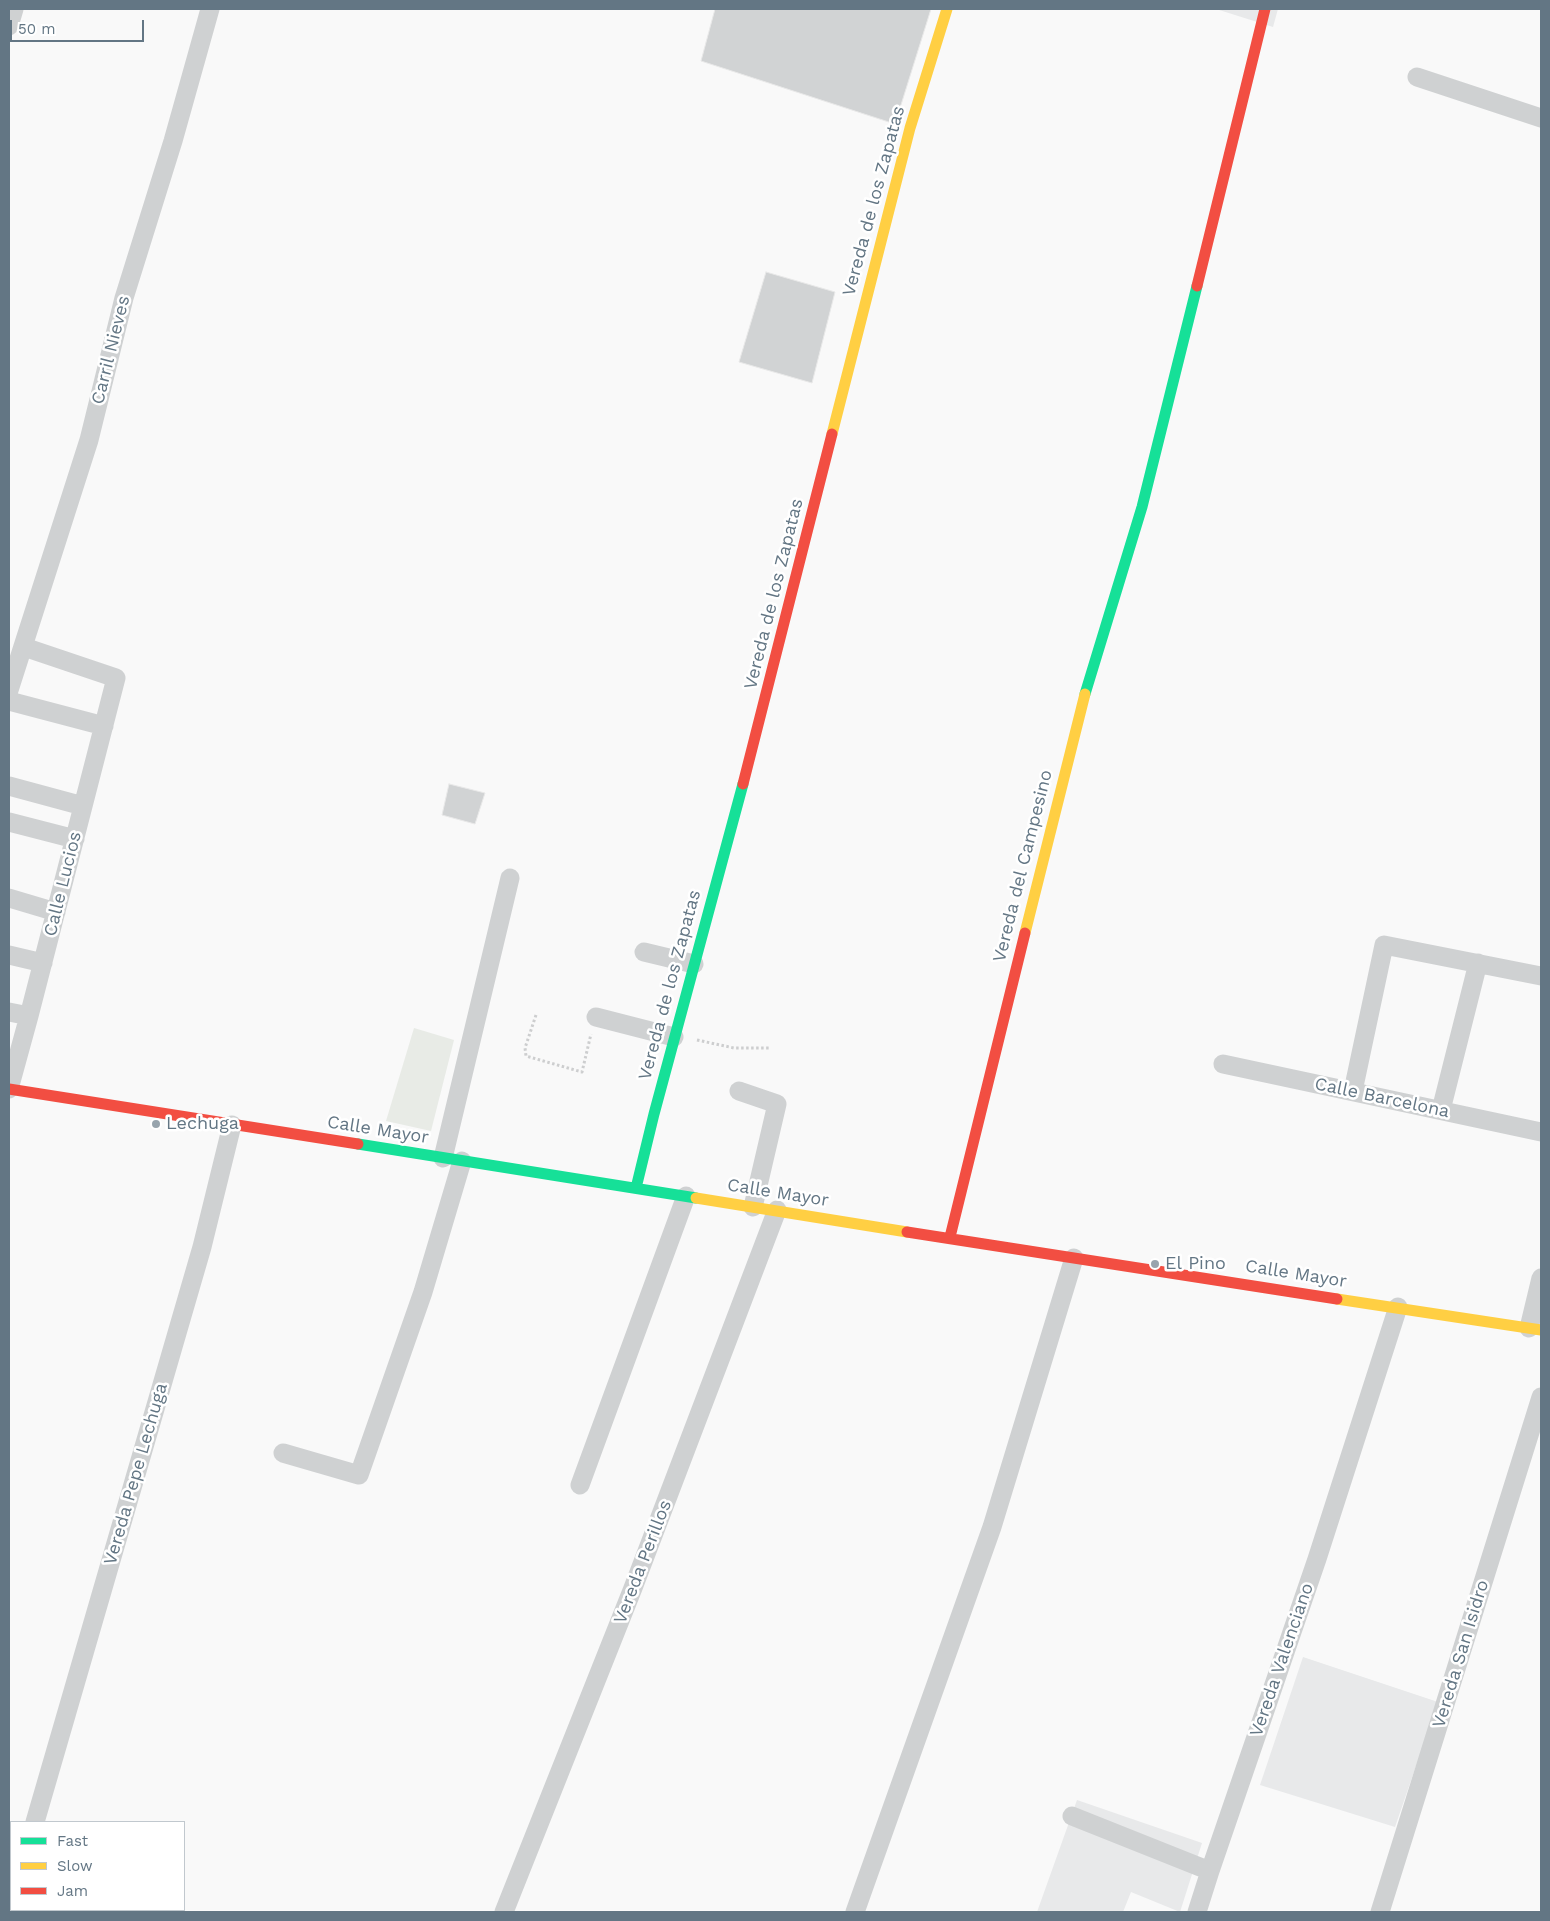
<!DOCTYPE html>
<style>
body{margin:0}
#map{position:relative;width:1550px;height:1921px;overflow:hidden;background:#f9f9f9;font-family:"Work Sans",sans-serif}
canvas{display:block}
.frame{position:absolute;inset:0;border:10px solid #637684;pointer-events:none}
.legend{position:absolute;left:10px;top:1821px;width:175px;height:90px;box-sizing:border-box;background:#fff;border:1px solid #c1c8ce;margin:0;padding:6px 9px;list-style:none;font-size:15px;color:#637684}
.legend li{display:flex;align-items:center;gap:10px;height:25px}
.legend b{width:25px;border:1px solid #c1c8ce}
.scale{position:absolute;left:10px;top:20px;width:134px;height:22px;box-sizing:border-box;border:2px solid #637684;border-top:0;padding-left:6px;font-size:15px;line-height:18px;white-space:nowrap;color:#637684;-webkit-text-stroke:4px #fff;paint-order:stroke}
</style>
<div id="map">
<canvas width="1550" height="1921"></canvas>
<div class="frame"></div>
<ul class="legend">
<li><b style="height:6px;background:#16e098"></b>Fast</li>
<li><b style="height:6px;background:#ffcf43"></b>Slow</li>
<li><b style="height:6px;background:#f24e42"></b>Jam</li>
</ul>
<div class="scale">50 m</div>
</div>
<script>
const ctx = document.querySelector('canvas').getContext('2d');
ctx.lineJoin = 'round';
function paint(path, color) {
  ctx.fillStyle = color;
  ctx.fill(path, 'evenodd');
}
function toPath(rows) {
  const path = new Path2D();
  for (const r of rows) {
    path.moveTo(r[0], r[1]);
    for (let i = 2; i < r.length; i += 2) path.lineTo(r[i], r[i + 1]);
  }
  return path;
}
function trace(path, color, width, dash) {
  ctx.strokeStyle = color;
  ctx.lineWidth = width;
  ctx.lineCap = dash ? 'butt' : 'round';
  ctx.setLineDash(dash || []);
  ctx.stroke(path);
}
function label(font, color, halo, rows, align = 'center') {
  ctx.font = font + ' "Work Sans",sans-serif';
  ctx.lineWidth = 5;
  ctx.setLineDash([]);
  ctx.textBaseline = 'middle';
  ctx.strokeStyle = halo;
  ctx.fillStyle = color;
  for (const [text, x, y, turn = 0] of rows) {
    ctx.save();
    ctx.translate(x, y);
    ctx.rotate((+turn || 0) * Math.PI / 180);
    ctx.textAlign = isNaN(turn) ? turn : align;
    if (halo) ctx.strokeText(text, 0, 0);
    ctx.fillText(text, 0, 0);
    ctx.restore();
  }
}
const built = toPath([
 [1216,9,1278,9,1273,27],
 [1303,1657,1438,1702,1395,1827,1260,1785],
 [1077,1800,1202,1843,1180,1912,1131,1892,1123,1912,1037,1912]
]);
const green = toPath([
 [414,1028,454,1040,431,1131,386,1121]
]);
const building = toPath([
 [715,9,931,9,895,124,701,61,715,9],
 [766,272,835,292,812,383,739,362,766,272],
 [449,784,485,793,475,824,442,815,449,784]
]);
const path = toPath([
 [536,1015,525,1048,526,1056,582,1072,591,1034],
 [697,1040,734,1048,771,1048]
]);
const street = toPath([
 [9,26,14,9],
 [1417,77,1541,118],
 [9,690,89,440,124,298,173,141,210,9],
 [9,701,104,726],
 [9,786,83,806],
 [9,822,75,839],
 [9,898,56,912],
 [644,952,694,964],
 [9,955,43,963],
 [9,1012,29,1016],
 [596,1017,674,1037],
 [1223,1064,1541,1132],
 [9,1089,29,1016,116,678,24,647],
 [739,1091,777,1104,753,1207],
 [1353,1091,1384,945,1541,976],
 [1441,1110,1478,963],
 [443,1158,510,878],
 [1529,1328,1541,1278],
 [283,1453,359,1475,423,1292,462,1161],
 [580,1485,686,1196],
 [1072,1816,1210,1871,1317,1559,1398,1307],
 [35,1822,202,1247,232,1125],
 [9,1912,11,1905],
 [504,1912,633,1588,777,1210],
 [855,1912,992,1527,1074,1258],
 [1197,1912,1210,1871],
 [1380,1912,1541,1397]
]);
const fast = toPath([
 [1085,694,1142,507,1197,286],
 [358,1144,696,1198],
 [636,1188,654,1114,743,784]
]);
const slow = toPath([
 [832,434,910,128,947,9],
 [1025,933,1085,694],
 [696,1198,907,1232],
 [1337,1299,1541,1330]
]);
const jam = toPath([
 [1197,286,1265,9],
 [743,784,832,434],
 [9,1089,358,1144],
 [907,1232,1337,1299],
 [950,1237,1025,933]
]);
const markers = [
 [156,1124,5,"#98a4ad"],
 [1155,1264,5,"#98a4ad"]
];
const streetNames = [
 ["Vereda de los Zapatas",874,201,-75],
 ["Carril Nieves",111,350,-76],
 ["Vereda de los Zapatas",774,594,-76],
 ["Vereda del Campesino",1023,866,-76],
 ["Calle Lucios",63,884,-76],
 ["Vereda de los Zapatas",670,985,-75],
 ["Calle Barcelona",1382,1098,12],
 ["Calle Mayor",378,1130,9],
 ["Calle Mayor",778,1193,9],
 ["Calle Mayor",1296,1274,9],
 ["Vereda Pepe Lechuga",136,1474,-74],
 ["Vereda Perillos",643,1562,-69],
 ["Vereda San Isidro",1461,1654,-73],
 ["Vereda Valenciano",1282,1660,-71]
];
const poiNames = [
 ["Lechuga",166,1124],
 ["El Pino",1165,1264]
];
paint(built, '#e8e9ea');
paint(green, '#e8ebe6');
paint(building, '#d1d3d4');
trace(building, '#e8e8e8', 1);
trace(path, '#cdcecf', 3, [2.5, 2.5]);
trace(street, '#cfd1d2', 19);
trace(fast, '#16e098', 11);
trace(slow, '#ffcf43', 11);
trace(jam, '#f24e42', 11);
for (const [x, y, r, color] of markers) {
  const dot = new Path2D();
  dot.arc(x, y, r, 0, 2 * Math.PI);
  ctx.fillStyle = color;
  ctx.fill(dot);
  trace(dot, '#fff', 2);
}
label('18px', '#637684', '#fff', streetNames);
label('18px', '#637684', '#fff', poiNames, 'left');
</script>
